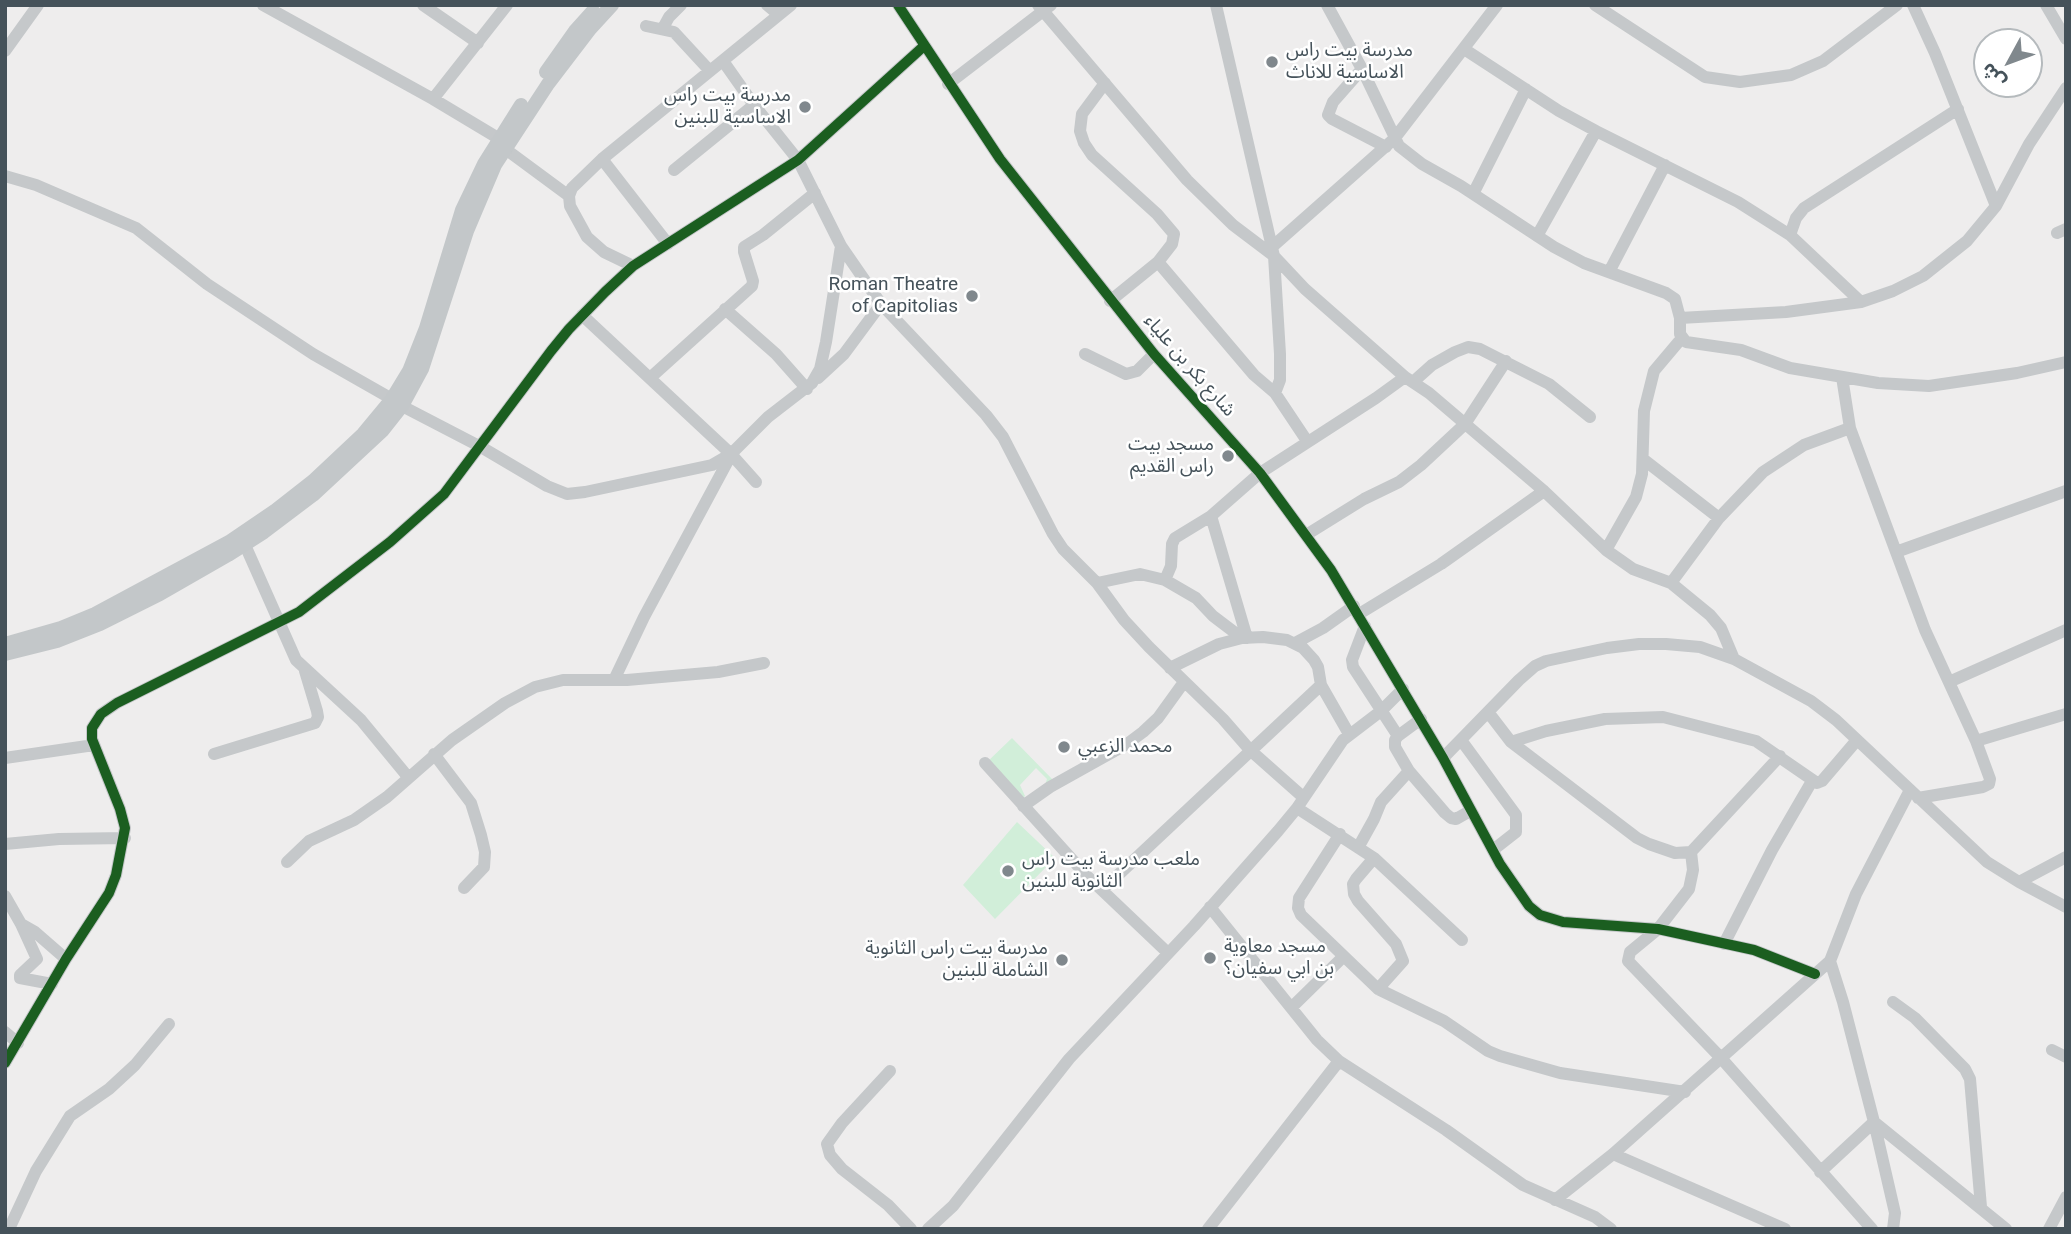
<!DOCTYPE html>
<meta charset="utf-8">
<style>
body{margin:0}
#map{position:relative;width:2071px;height:1234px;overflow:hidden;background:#eeeded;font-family:Roboto,"Noto Sans Arabic",sans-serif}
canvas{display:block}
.frame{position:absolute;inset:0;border:7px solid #45525a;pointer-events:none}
.north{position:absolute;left:1973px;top:28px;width:70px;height:70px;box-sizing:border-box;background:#fff;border:2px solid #b5babd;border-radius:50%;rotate:229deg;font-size:19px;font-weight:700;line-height:28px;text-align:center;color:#45525a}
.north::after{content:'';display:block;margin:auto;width:24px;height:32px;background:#80888d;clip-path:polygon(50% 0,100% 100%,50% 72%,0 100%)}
</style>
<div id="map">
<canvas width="2071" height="1234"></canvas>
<div class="frame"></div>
<div class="north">ش</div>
</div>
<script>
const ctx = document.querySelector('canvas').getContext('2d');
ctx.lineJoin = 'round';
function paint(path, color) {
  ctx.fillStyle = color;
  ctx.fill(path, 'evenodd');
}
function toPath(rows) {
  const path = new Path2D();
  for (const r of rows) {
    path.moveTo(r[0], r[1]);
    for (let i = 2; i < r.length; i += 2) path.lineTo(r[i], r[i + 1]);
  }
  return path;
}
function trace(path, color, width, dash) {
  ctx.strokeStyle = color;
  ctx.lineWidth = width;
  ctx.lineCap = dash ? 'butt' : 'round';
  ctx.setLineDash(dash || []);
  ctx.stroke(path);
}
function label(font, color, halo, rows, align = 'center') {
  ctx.font = font + ' Roboto,"Noto Sans Arabic",sans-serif';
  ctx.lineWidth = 5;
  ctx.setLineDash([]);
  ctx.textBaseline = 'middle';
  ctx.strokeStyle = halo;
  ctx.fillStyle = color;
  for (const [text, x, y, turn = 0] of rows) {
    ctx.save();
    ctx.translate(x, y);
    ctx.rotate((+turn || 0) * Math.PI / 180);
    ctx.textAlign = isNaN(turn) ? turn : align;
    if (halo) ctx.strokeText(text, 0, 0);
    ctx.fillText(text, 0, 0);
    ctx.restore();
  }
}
const green = toPath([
 [1012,738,1053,780,1044,788,1047,779,1036,768,1020,785,1025,796,1021,800,986,763],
 [1017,822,1055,858,995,919,963,885]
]);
const minor = toPath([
 [263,5,433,99,498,138],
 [423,5,478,43],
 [767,5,779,15],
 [898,5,1000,159,1154,354,1260,473,1331,570,1443,758,1500,864,1529,906,1540,915,1563,922,1658,929,1754,950,1815,974],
 [1038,5,1187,180,1233,225,1274,256,1280,354,1280,380,1275,393],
 [1216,5,1274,256,1305,289,1405,377,1429,393,1544,491,1606,550,1633,569,1671,583,1710,615,1721,628,1734,659],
 [1327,5,1362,69,1399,146,1422,164,1461,186,1554,247,1584,263,1666,293,1675,299,1680,318,1680,334,1686,342,1741,350,1790,368,1878,383,1929,386,2017,373,2066,362],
 [1595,5,1705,77,1740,82,1791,75,1823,61,1897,5],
 [1913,5,1935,53,1996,206],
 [2046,5,2066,39],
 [646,26,674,32,710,71],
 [663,28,669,17,681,5],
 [1464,49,1559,111,1596,131,1738,202,1790,235],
 [5,51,38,5],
 [723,61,754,105,798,160,841,246,881,304,986,415,1003,437,1053,534,1063,549,1097,583,1124,620,1149,647,1223,719,1250,750,1303,797],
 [1362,69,1333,102,1328,115,1332,119,1386,147],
 [1105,83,1082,114,1080,131,1084,143,1092,155,1157,214,1174,234,1172,244,1158,262,1110,301],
 [948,84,1051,5],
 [433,99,507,5],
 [504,148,569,196],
 [602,159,668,244],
 [674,170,754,105],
 [5,176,36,185,136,228,207,284,313,354,392,399],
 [1473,194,1526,89],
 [2057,233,2066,229],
 [1537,236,1596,131],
 [1272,247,1394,139,1497,5],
 [1158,262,1254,375,1275,393,1307,441],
 [633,266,604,252,587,237,570,206,569,196,572,188,602,159,791,5],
 [1609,272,1665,165],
 [1861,302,1790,235,1796,218,1804,208,1958,109],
 [725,309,776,354,807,389],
 [582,315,731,454,756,482],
 [1680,318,1786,312,1861,302,1893,291,1923,276,1967,241,1996,206,2029,144,2066,88],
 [1085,354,1126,374,1137,371,1154,354],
 [1842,377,1850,428,1925,630,1976,741,1990,779,1989,784,1983,787,1918,798],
 [650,378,752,286,753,281,744,252,744,247,763,235,815,193],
 [818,378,844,354,881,304],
 [1413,382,1432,365,1455,352,1468,347,1480,349,1549,384,1590,417],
 [402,406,481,447,547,486,567,494,585,492,712,465,731,454,768,417,812,383,820,369,826,342,841,246],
 [1643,459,1719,518],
 [1211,516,1247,638],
 [1306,535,1364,499,1399,482,1421,465,1465,424,1506,361],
 [245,545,296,660,361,720,408,777],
 [1606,550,1636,497,1642,474,1644,411,1654,371,1681,339],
 [1896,552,2066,491],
 [1165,580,1171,566,1172,544,1175,538,1211,516,1260,473,1376,398,1405,377],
 [1097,583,1140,574,1165,580,1196,598,1213,616,1242,638,1263,637,1287,640,1303,648,1314,660,1318,667,1321,685,1349,734],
 [1671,583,1719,518,1763,472,1804,445,1850,428],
 [1359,614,1441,564,1544,491],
 [1365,626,1352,660,1353,667,1398,736,1421,719],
 [1295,643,1323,628,1354,606],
 [1170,668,1219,644,1242,638],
 [614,680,644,617,730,457],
 [1949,682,2066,630],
 [1488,712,1511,742,1637,838,1649,844,1675,853,1691,852],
 [1398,736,1395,740,1395,747,1409,771,1445,813,1451,818,1456,819,1470,811],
 [1461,740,1516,815,1516,832,1493,850],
 [1976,741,2066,714],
 [1511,742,1546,731,1605,719,1663,717,1756,741,1817,783,1822,781,1857,740],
 [214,754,315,723,318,717,317,711,305,671],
 [434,754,471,803,481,835,485,852,484,867,464,888],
 [1780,756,1691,852,1693,870,1689,889,1658,929,1630,952,1628,961,1721,1058,1872,1229],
 [5,758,94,745],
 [1443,758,1519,680,1535,666,1546,661,1607,648,1639,644,1666,644,1700,647,1734,659,1811,701,1836,720,1987,862,2019,882,2066,907],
 [985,763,1087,876,1168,953],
 [1023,806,1050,787,1127,744,1143,732,1158,718,1184,682],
 [1297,808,1374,858,1462,940],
 [1340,834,1299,898,1298,908,1301,915,1378,989,1444,1021,1488,1051,1500,1056,1560,1073,1685,1092],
 [5,844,59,839,125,838],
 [1359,846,1374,819,1381,802,1409,771],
 [1374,858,1356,879,1353,884,1354,894,1358,901,1396,944,1403,961,1378,989],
 [287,862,309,841,354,820,387,797,452,740,505,703,535,687,563,680,627,680,718,672,764,663],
 [2019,882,2066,857],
 [1102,890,1321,685],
 [5,896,21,924,35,932,66,959],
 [21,924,37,959,20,975,20,978,52,984],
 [1724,944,1772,850,1812,781],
 [1893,1002,1915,1018,1965,1069,1970,1079,1981,1207],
 [1292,1007,1343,957],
 [5,1032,18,1043],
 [2052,1050,2066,1057],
 [1339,1061,1446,1130,1523,1185,1595,1217,1611,1229],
 [5,1063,66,959,109,893,116,875,125,828,120,809,92,739,92,728,101,714,117,703,299,612,390,542,444,494,551,351,569,329,605,292,633,266,798,160,924,46],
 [890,1071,842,1123,827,1144,830,1155,842,1169,888,1205,911,1229],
 [1613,1154,1785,1229],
 [1820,1172,1874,1122,1843,1002,1830,961],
 [1555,1200,1613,1154,1830,961,1856,894,1910,790],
 [9,1229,36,1171,70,1116,109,1089,135,1065,169,1024],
 [928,1229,953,1206,1069,1059,1194,926,1278,831,1297,808,1343,740,1381,711,1403,689],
 [1208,1229,1339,1061,1317,1040,1210,907],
 [1893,1229,1895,1213,1874,1122,2006,1229],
 [2049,1229,2066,1197]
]);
const major = toPath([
 [546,72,575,31,593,11],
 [5,644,61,628,95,614,229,542,276,510,313,481,363,434,392,399,409,371,426,328,462,210,484,164,521,105],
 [5,654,57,641,100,624,160,594,228,555,264,532,313,495,383,430,402,406,422,369,467,231,495,165,548,84,590,29,612,5]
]);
const cycleway = toPath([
 [898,5,1000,159,1154,354,1260,473,1331,570,1443,758,1500,864,1529,906,1540,915,1563,922,1658,929,1754,950,1815,974],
 [5,1063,66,959,109,893,116,875,125,828,120,809,92,739,92,728,101,714,117,703,299,612,390,542,444,494,551,351,569,329,605,292,633,266,798,160,924,46]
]);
const markers = [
 [1272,62,7,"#80888d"],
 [805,107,7,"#80888d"],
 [972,296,7,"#80888d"],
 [1228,456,7,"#80888d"],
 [1064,747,7,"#80888d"],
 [1008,871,7,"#80888d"],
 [1210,958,7,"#80888d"],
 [1062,960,7,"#80888d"]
];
const poiNames = [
 ["مدرسة بيت راس",1286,51],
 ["الاساسية للاناث",1286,73],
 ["مدرسة بيت راس",791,96,"right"],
 ["الاساسية للبنين",791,118,"right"],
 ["Roman Theatre",958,285,"right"],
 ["of Capitolias",958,307,"right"],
 ["مسجد بيت",1214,445,"right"],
 ["راس القديم",1214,467,"right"],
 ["محمد الزعبي",1078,747],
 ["ملعب مدرسة بيت راس",1022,860],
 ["الثانوية للبنين",1022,882],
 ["مسجد معاوية",1224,947],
 ["بن ابي سفيان؟",1224,969],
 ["مدرسة بيت راس الثانوية",1048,949,"right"],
 ["الشاملة للبنين",1048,971,"right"]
];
const streetNames = [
 ["شارع بكر بن علياء",1189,366,49]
];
paint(green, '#d1eed9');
trace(minor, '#c5c8ca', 12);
trace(major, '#c3c7c9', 14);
trace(cycleway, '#1b5e20', 10);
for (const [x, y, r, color] of markers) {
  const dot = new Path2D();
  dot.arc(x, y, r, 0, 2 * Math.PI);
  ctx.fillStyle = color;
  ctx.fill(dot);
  trace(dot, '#fff', 2.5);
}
label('19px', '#45525a', '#fff', poiNames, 'left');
label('19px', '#45525a', '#fff', streetNames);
</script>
